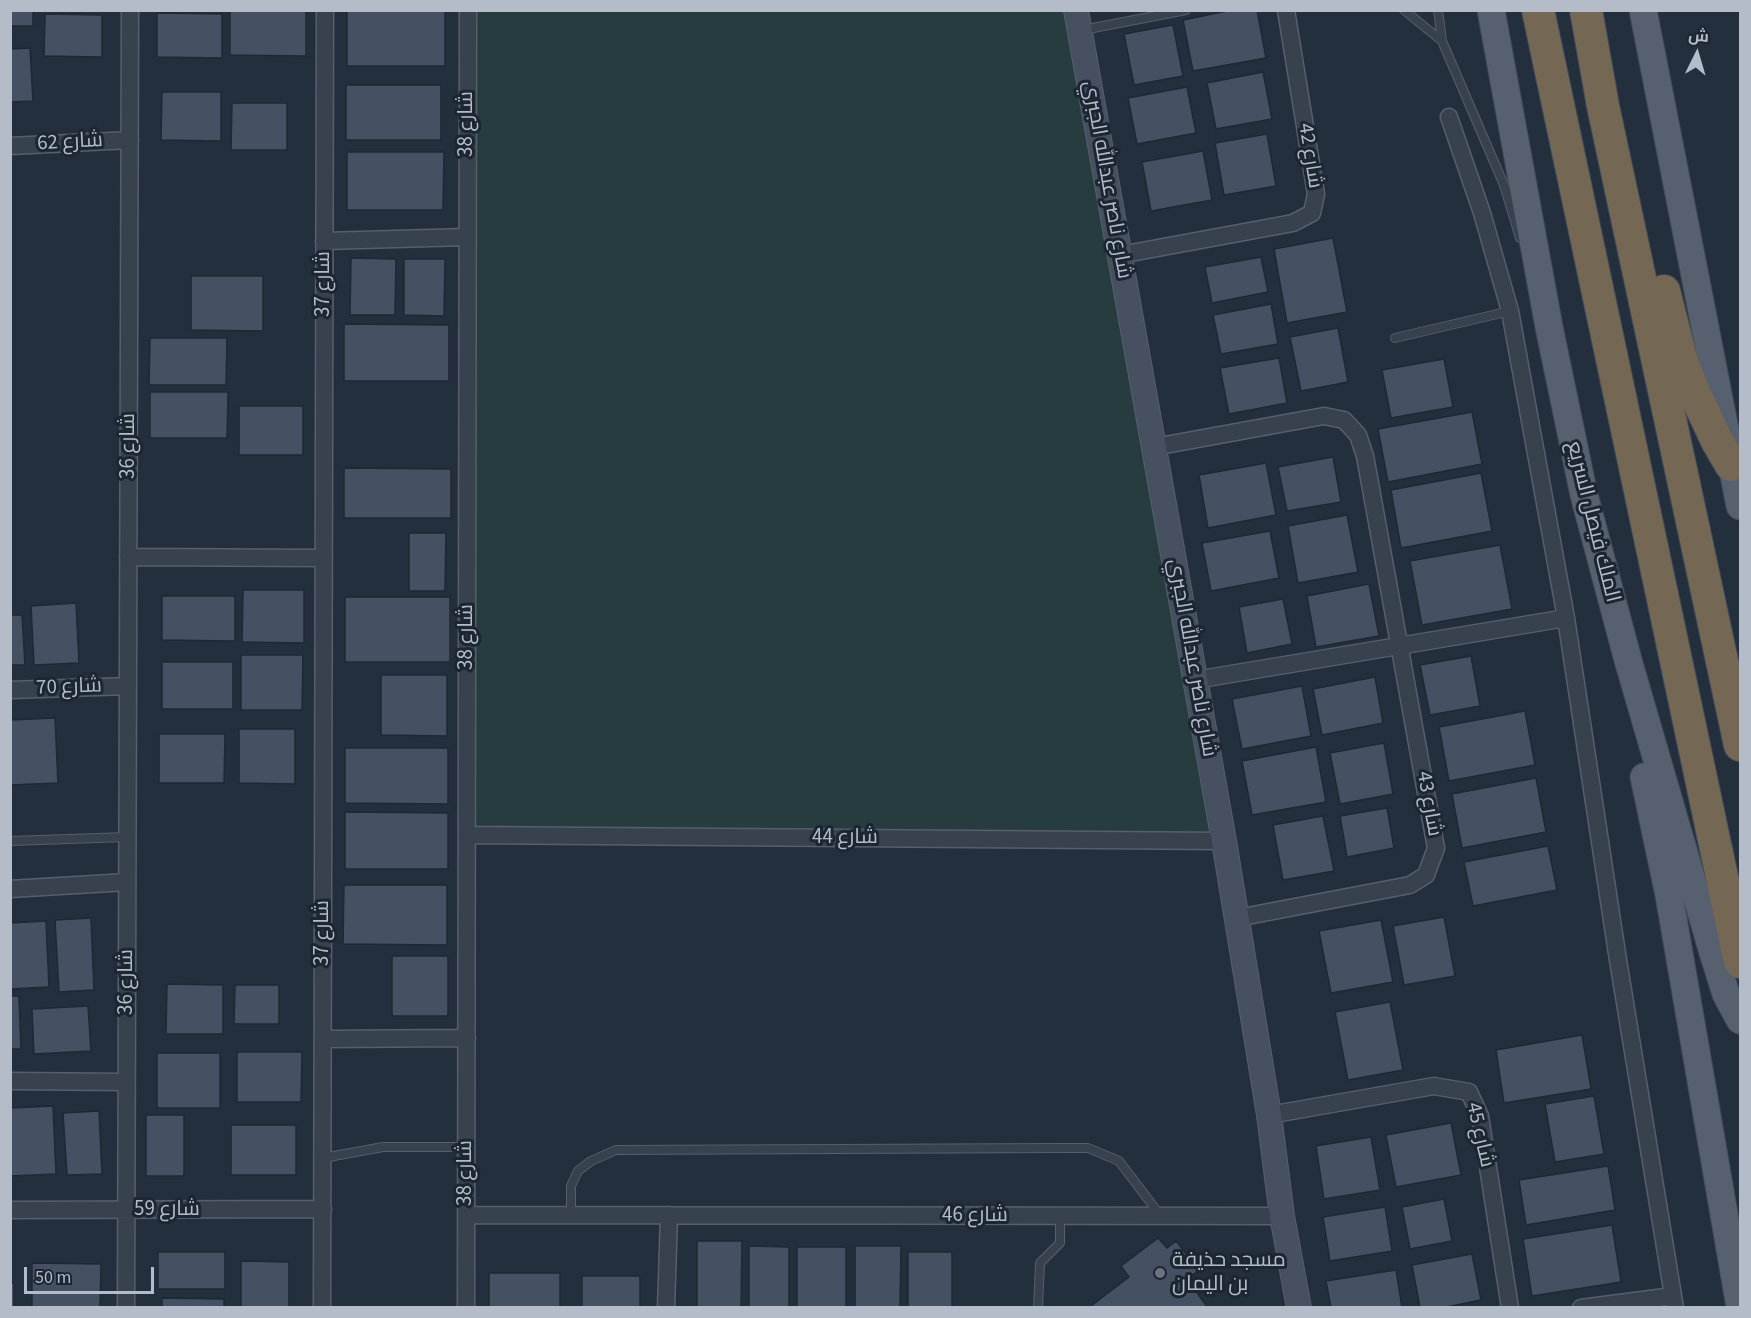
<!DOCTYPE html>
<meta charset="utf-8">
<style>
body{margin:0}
#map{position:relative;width:1751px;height:1318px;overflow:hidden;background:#242f3e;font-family:"Source Sans 3",Cairo,sans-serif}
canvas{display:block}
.frame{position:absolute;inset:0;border:12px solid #b4bcc9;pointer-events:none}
.north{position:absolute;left:1667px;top:24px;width:60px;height:60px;-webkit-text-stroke:4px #1d2633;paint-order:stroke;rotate:5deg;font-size:16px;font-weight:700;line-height:24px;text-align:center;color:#b4bcc9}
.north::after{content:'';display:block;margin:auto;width:21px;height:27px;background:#b4bcc9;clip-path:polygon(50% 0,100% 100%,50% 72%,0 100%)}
.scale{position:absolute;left:24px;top:1267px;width:130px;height:27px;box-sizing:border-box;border:3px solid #b4bcc9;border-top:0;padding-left:8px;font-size:18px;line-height:21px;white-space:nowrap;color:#b4bcc9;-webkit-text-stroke:4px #1d2633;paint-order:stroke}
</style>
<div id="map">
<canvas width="1751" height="1318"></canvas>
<div class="frame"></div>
<div class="north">ش</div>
<div class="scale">50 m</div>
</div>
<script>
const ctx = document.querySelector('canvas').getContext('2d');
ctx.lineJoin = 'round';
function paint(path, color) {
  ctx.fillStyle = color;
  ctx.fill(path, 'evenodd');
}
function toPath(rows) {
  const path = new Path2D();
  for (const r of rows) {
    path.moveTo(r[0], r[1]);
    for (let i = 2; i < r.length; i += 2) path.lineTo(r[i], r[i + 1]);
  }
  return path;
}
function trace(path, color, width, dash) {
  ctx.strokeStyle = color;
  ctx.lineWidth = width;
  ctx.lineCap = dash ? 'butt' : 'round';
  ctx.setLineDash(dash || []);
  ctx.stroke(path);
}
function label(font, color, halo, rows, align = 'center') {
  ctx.font = font + ' "Source Sans 3",Cairo,sans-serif';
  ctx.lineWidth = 6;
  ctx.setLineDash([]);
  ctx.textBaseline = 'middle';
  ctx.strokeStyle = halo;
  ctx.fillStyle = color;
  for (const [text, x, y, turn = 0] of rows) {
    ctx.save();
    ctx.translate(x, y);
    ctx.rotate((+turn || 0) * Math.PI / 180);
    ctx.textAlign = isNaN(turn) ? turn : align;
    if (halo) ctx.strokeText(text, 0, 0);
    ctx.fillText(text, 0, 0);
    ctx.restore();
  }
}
const green = toPath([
 [468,11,1076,11,1224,841,467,835]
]);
const building = toPath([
 [10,10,33,10,33,26,10,26,10,10],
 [230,10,306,10,306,56,230,55,230,10],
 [347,10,445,10,445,66,347,66,347,10],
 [1232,10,1257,10,1266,58,1193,71,1183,20,1232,10],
 [157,13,222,14,222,58,157,57,157,13],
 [45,14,102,15,102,57,44,56,45,14],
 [1173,25,1183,76,1134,85,1124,34,1173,25],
 [30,48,33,101,10,102,10,49,30,48],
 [1263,72,1272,119,1216,129,1207,83,1263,72],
 [346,85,441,85,441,140,346,140,346,85],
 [1187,87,1196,133,1137,144,1128,98,1187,87],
 [162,92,221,92,221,141,161,140,162,92],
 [232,103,287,103,287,150,231,150,232,103],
 [1267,134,1276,186,1224,195,1215,143,1267,134],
 [1203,151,1212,200,1151,211,1142,162,1203,151],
 [347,152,444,152,443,210,347,210,347,152],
 [1333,238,1347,312,1287,323,1274,249,1333,238],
 [1261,257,1268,292,1212,303,1205,267,1261,257],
 [351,258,396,259,395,315,350,315,351,258],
 [404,259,445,259,444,316,404,315,404,259],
 [191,276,263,276,263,331,191,330,191,276],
 [1271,304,1278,344,1221,354,1213,315,1271,304],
 [344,324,449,325,449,381,344,381,344,324],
 [1338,328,1348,382,1301,391,1290,337,1338,328],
 [150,338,227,338,226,385,149,385,150,338],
 [1279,358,1287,403,1229,414,1220,368,1279,358],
 [1444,359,1453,407,1391,418,1382,370,1444,359],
 [150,392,228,392,227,438,150,438,150,392],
 [239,406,303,406,303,455,239,455,239,406],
 [1472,412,1482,464,1388,482,1378,429,1472,412],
 [1333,457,1341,502,1287,511,1278,467,1333,457],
 [1266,463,1276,515,1208,528,1199,475,1266,463],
 [344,468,451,469,451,518,344,518,344,468],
 [1481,473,1492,531,1401,548,1391,490,1481,473],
 [1347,515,1358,572,1298,583,1288,526,1347,515],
 [1270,531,1279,578,1211,591,1202,543,1270,531],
 [409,533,446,533,445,591,409,591,409,533],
 [1500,545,1512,609,1422,625,1410,561,1500,545],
 [1369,584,1379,636,1316,647,1307,596,1369,584],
 [243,590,304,590,304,643,242,642,243,590],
 [162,596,235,596,235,641,162,640,162,596],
 [345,597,450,597,450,662,345,662,345,597],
 [1283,599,1292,644,1247,653,1239,607,1283,599],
 [76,603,79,663,34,665,31,606,76,603],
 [10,615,22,615,25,665,10,665,10,615],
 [241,655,303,655,302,710,241,710,241,655],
 [1471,656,1480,706,1430,715,1420,665,1471,656],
 [162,662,233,662,233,709,162,709,162,662],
 [381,675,447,675,447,736,381,735,381,675],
 [1375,677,1383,723,1322,735,1313,689,1375,677],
 [1302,686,1311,736,1242,749,1232,699,1302,686],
 [1525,711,1535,765,1449,781,1439,727,1525,711],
 [55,718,58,783,10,785,10,720,55,718],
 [239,729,295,729,295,784,239,783,239,729],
 [159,734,225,734,224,783,159,783,159,734],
 [1384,743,1393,794,1340,804,1330,753,1384,743],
 [1316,747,1326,802,1252,815,1242,761,1316,747],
 [345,748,448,748,448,804,345,803,345,748],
 [1536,778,1546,832,1462,848,1452,794,1536,778],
 [1387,808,1394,848,1347,857,1340,816,1387,808],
 [345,812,448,813,448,869,345,869,345,812],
 [1323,816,1334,871,1283,880,1273,825,1323,816],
 [1548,846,1557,890,1473,906,1464,862,1548,846],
 [344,885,447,885,447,945,343,944,344,885],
 [1444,917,1455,976,1404,985,1393,926,1444,917],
 [91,918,94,990,59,992,55,920,91,918],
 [1381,920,1393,982,1331,993,1319,931,1381,920],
 [46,921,49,987,10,989,10,923,46,921],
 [392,956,448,956,448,1016,392,1016,392,956],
 [167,984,223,985,223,1034,166,1034,167,984],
 [235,985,279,985,279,1024,234,1024,235,985],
 [10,996,19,996,21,1049,10,1049,10,996],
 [1390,1002,1403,1070,1348,1080,1335,1012,1390,1002],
 [88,1006,91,1051,34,1054,32,1009,88,1006],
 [1582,1035,1591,1089,1504,1103,1496,1050,1582,1035],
 [237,1052,302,1052,301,1102,237,1102,237,1052],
 [157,1053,220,1053,220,1108,157,1108,157,1053],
 [1594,1096,1604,1154,1555,1162,1545,1104,1594,1096],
 [53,1106,56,1174,10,1176,10,1108,53,1106],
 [99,1111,102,1174,67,1175,63,1113,99,1111],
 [146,1115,184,1115,184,1176,146,1176,146,1115],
 [1451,1123,1461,1175,1396,1187,1386,1135,1451,1123],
 [231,1125,296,1125,296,1175,231,1175,231,1125],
 [1371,1137,1380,1190,1324,1199,1316,1146,1371,1137],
 [1608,1166,1615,1210,1526,1225,1519,1180,1608,1166],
 [1444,1199,1452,1241,1410,1249,1402,1207,1444,1199],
 [1385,1207,1392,1251,1330,1261,1323,1217,1385,1207],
 [1612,1225,1621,1282,1532,1296,1523,1239,1612,1225],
 [1158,1238,1167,1248,1176,1241,1199,1270,1187,1279,1208,1308,1092,1308,1091,1306,1129,1277,1121,1266,1158,1238],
 [697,1241,742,1241,741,1308,697,1308,697,1241],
 [749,1246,789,1247,789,1308,749,1308,749,1246],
 [855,1246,901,1246,900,1308,855,1308,855,1246],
 [797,1247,846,1247,846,1308,797,1308,797,1247],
 [158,1252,225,1252,225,1289,158,1289,158,1252],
 [908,1252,952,1252,952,1308,908,1308,908,1252],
 [1472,1254,1481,1300,1442,1308,1420,1308,1412,1265,1472,1254],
 [241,1261,289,1262,289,1308,241,1308,241,1261],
 [32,1263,101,1264,100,1308,32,1308,32,1263],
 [1396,1270,1402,1308,1331,1308,1326,1281,1396,1270],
 [489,1273,560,1273,560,1308,489,1308,489,1273],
 [582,1276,640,1276,640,1308,582,1308,582,1276],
 [10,1283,14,1283,14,1308,10,1308,10,1283],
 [162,1298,224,1299,224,1308,162,1308,162,1298]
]);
const lane = toPath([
 [1404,10,1442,41],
 [1438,10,1442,41,1504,185,1520,238],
 [1083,30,1186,10],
 [1395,338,1510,311],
 [10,841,127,837],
 [323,1158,383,1147,466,1147],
 [571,1215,571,1186,578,1171,591,1161,616,1150,1059,1148,1088,1148,1119,1161,1160,1215],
 [1038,1308,1040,1263,1060,1243,1060,1216]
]);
const street = toPath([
 [1449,117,1482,213,1510,311,1566,618,1618,960,1675,1308],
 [10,146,130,140],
 [324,241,467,237],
 [1120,255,1293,223,1312,213,1316,194,1286,10],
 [1154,447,1324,416,1344,420,1358,435,1365,456,1436,848,1426,875,1410,885,1237,918],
 [128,557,324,558],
 [1195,680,1566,618],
 [10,690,128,686],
 [467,835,1224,841],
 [10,889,127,882],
 [323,1039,467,1038],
 [10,1081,126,1082],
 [1269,1115,1434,1086,1469,1092,1480,1116,1510,1308],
 [10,1210,323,1209],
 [466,1215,1282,1216],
 [126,1308,130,10],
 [322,1308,325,10],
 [466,1308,468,10],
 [666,1308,669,1215],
 [1581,1308,1673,1296]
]);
const secondary = toPath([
 [1076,10,1224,841,1269,1115,1282,1216,1299,1308]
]);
const primary = toPath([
 [1491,10,1549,327,1584,495,1628,660,1714,956,1726,994,1740,1020],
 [1643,10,1740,506],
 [1644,777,1669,895,1740,1307]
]);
const highway = toPath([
 [1538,10,1740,962],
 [1586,10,1603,106,1740,745],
 [1664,291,1682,362,1694,392,1717,441,1731,465]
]);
const markers = [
 [1160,1273,6,"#6b7280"]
];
const streetNames = [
 ["شارع 38",467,124,-90],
 ["شارع 62",70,143,-3],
 ["شارع 42",1309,156,81],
 ["شارع ناصر عبدالله الجبري",1106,180,80],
 ["شارع 37",324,284,-90],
 ["شارع 36",129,446,-90],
 ["الملك فيصل السريع",1592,522,76],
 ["شارع 38",467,637,-90],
 ["شارع ناصر عبدالله الجبري",1191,658,80],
 ["شارع 70",69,688,-2],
 ["شارع 43",1428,804,80],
 ["شارع 44",845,838],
 ["شارع 37",323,933,-90],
 ["شارع 36",127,982,-90],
 ["شارع 45",1479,1135,77],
 ["شارع 38",466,1173,-90],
 ["شارع 59",167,1210],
 ["شارع 46",975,1216]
];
const poiNames = [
 ["مسجد حذيفة",1172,1261],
 ["بن اليمان",1172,1285]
];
paint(green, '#263c3f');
paint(building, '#455162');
trace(building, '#1f2835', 1.5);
trace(lane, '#565f6c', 10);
trace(street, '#565f6c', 19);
trace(secondary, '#565f6c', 26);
trace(primary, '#414a57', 29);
trace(highway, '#434c59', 34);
trace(lane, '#38414e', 8);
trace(street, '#38414e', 16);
trace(secondary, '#465061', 24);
trace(primary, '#56606e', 27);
trace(highway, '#746855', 32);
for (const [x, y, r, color] of markers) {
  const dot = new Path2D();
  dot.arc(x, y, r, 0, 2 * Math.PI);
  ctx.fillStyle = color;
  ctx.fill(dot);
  trace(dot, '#1d2633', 2);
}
label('21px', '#b4bcc9', '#1d2633', streetNames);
label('21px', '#b4bcc9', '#1d2633', poiNames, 'left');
</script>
